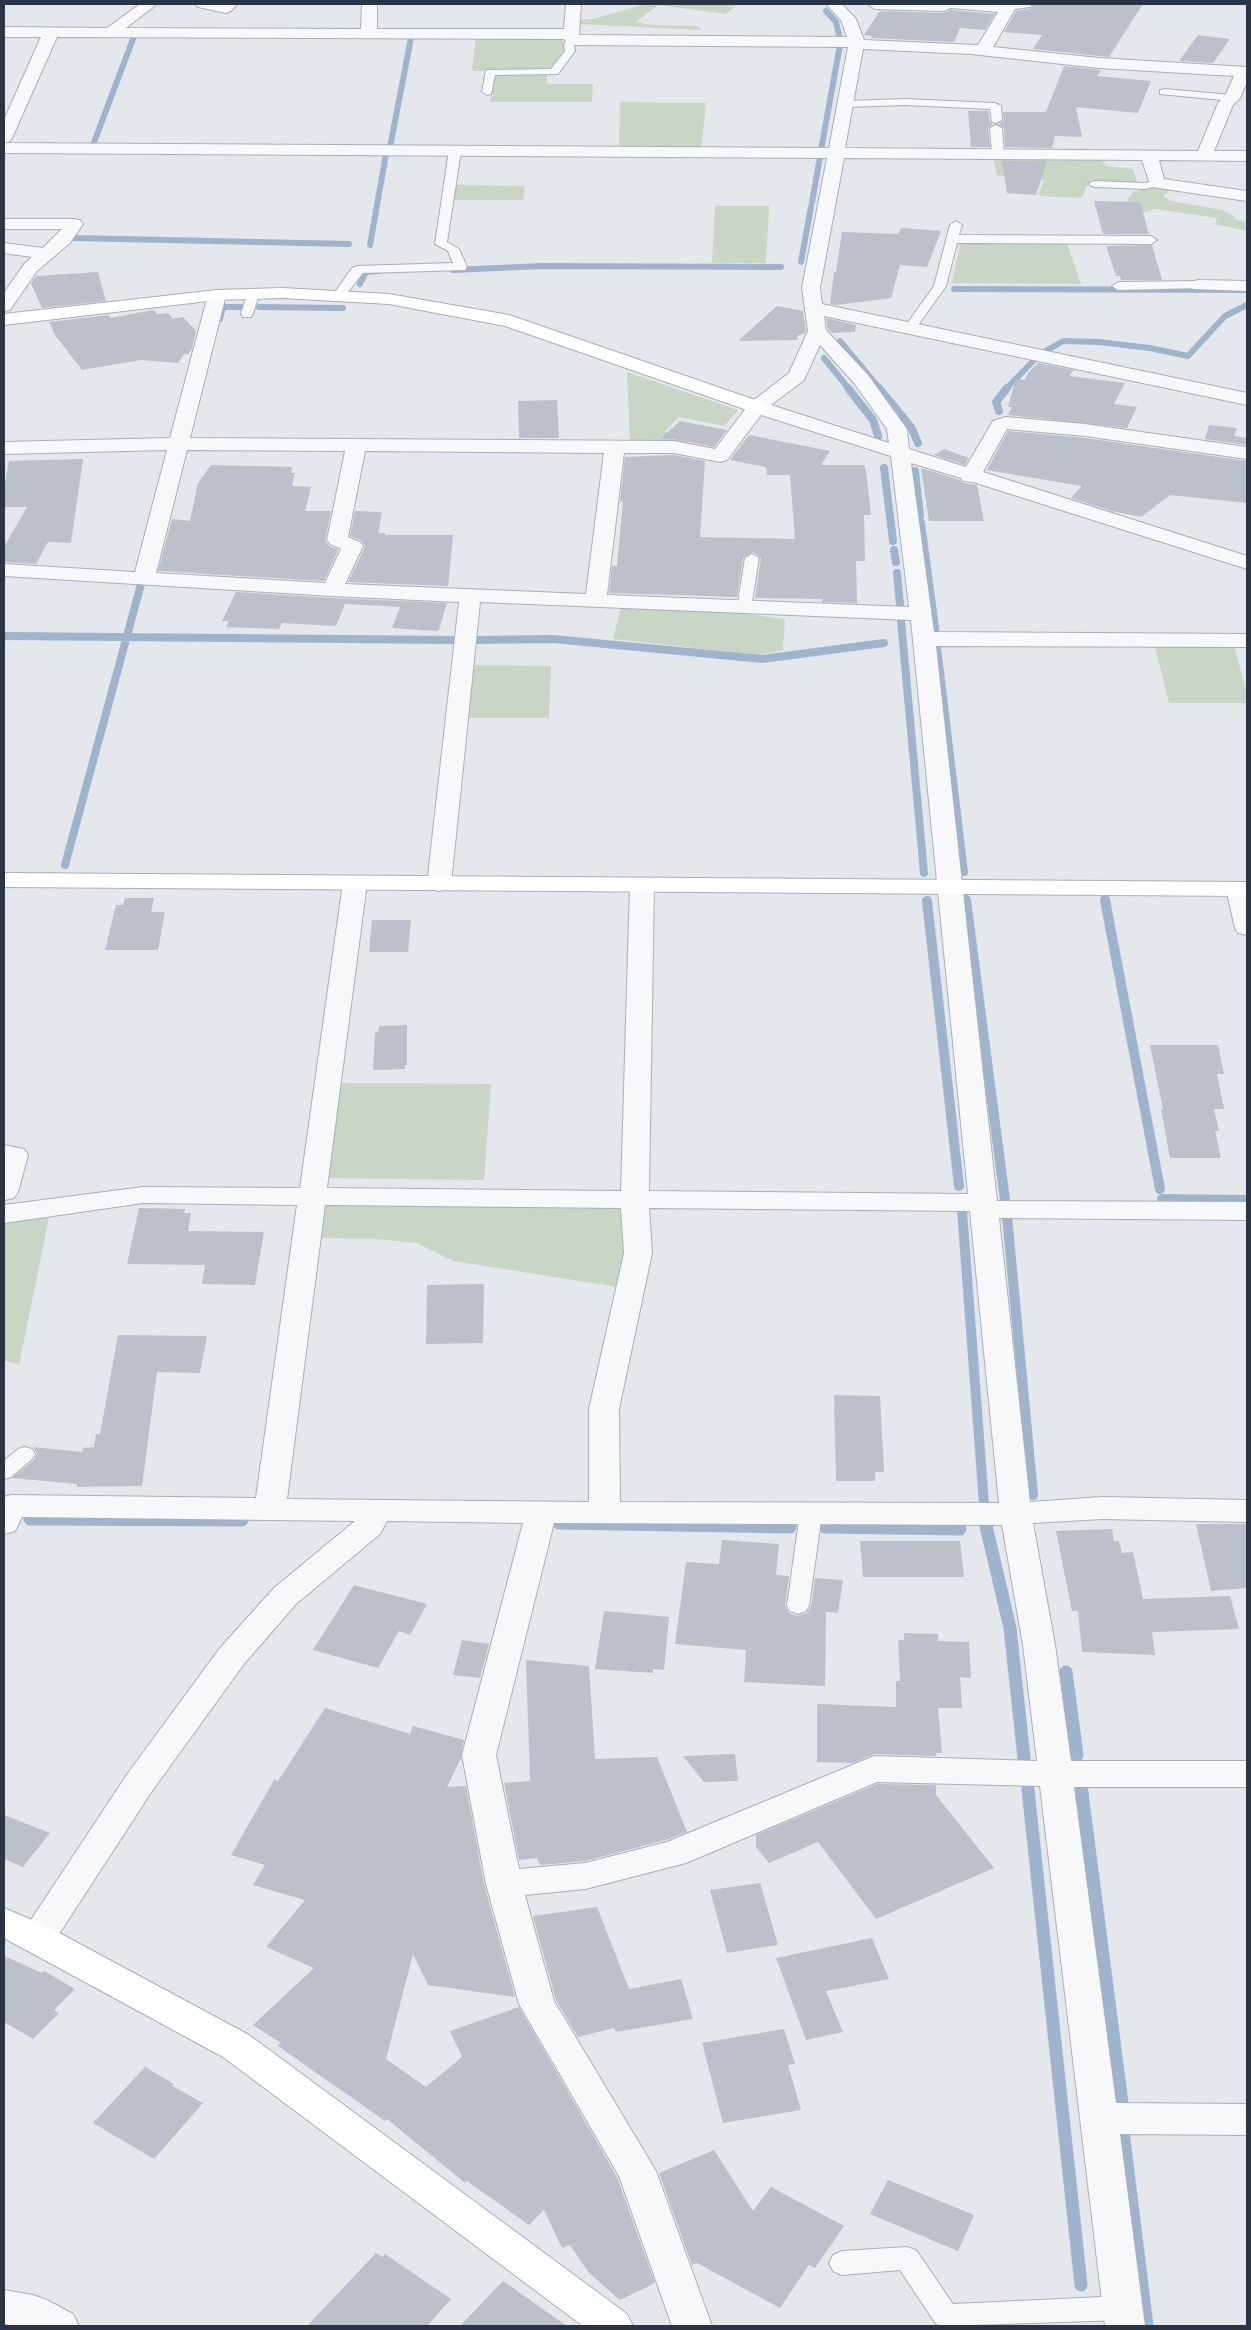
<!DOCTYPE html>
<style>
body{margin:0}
#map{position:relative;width:1251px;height:2330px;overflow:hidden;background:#e4e7ec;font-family:"DM Sans",sans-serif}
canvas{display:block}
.frame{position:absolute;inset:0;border:5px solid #2b3445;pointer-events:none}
</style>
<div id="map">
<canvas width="1251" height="2330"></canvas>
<div class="frame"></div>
</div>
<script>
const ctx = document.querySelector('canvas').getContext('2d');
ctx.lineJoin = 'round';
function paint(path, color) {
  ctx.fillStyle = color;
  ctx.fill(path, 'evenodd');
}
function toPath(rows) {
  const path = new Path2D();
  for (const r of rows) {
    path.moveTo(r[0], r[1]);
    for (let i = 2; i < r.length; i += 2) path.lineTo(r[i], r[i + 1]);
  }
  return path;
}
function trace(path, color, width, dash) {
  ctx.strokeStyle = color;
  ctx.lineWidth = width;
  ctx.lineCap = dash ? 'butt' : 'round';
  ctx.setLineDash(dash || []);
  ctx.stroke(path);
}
const green = toPath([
 [646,4,738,4,726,14,658,5,636,22,651,25,696,26,702,30,579,24,578,20,593,19],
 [476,38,563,38,564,51,552,70,547,72,472,71],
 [494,74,547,74,547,84,593,84,592,102,490,102],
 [620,102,706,103,701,150,619,149],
 [993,157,1101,160,1106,166,1133,169,1137,182,1088,182,1082,198,1041,196,1038,195,1044,180,997,175],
 [454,185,525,186,523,200,451,200],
 [1150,187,1175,190,1169,191,1163,196,1171,201,1222,210,1232,215,1235,219,1247,223,1247,231,1215,224,1217,218,1155,209,1143,213,1131,211,1128,199,1133,192],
 [715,206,769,206,766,263,712,263],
 [961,241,1066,241,1081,284,952,283],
 [627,372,738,410,724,426,679,417,664,432,690,438,685,443,630,442],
 [621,607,716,610,785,619,783,650,758,655,613,639],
 [1155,646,1234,646,1247,693,1247,703,1169,703],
 [469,665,551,666,549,718,464,718],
 [338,1083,491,1084,484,1180,324,1178],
 [322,1205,626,1207,624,1288,453,1261,417,1243,377,1239,317,1238],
 [49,1217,19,1365,4,1360,4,1223]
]);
const streamFar3 = toPath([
 [826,11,836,22,840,40],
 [93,145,133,39],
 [390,147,411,38],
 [821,150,840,45],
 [812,202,820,157],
 [73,238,349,244],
 [370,245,386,154],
 [801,262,811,207],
 [453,270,542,266,781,267],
 [360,284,366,272,379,271],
 [954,289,1247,290],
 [259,307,343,308],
 [220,319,223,307,241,307],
 [840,341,880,389],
 [1044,352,1063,341,1099,342,1150,348,1188,356,1225,316,1247,305],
 [824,358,849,389],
 [1006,389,1035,359]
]);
const streamFar2 = toPath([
 [848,388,873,420,878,436],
 [879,388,911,427,918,443],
 [999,411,996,402,1007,388],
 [884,468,893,541],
 [915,471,920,516],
 [921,523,936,635],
 [894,550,896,562],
 [897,573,900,605],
 [901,621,924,873],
 [4,636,454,640],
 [475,640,553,639,762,659,884,643],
 [937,647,964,872],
 [65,865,141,584]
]);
const streamFar1 = toPath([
 [966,900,1005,1200],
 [1105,900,1160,1189],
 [927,901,959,1186],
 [1162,1199,1247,1200],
 [962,1210,984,1504],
 [1007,1216,1033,1495],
 [30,1519,242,1520]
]);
const stream = toPath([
 [30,1519,242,1520],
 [559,1523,790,1527],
 [986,1526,1010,1628,1024,1758],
 [825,1527,960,1529],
 [1066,1672,1077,1755],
 [1081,1785,1122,2103],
 [1028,1790,1081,2285],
 [1123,2131,1147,2326]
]);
const building = toPath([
 [1034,4,1143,4,1109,57,1033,49,1042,35,1004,32,1016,11,1030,9],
 [951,10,995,14,985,30,960,28,954,42,871,38,872,36,864,35,880,11,943,13],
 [1198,35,1230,39,1213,63,1179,61],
 [1064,66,1101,70,1097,76,1151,81,1138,113,1076,107,1082,137,1055,136,1052,148,1005,147,1004,128,998,124,1004,121,1003,112,1046,112],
 [968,111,988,111,990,122,993,124,988,128,990,147,971,147],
 [1002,161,1047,161,1036,195,1007,193],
 [1094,201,1140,202,1149,234,1103,234],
 [901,228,941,231,927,267,900,265,891,298,836,305,830,304,834,272,836,272,842,232,898,234],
 [1152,245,1162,280,1121,280,1120,276,1116,276,1106,246],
 [98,272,106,301,42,308,31,283,36,276],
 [777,306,803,311,806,331,804,334,798,335,797,340,738,341],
 [153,310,157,314,168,313,173,319,183,317,196,331,192,349,188,354,184,354,178,363,141,360,82,370,55,335,49,322,109,315,110,318],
 [826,318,856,325,855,332,832,333,828,329],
 [1038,363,1074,370,1069,376,1125,383,1114,404,1137,407,1127,428,1008,415,1012,407,1008,407,1016,379,1025,380,1028,373],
 [557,400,559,438,519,438,518,401],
 [680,421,727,430,714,447,674,439,660,439],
 [1209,425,1237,428,1234,436,1247,438,1247,445,1205,439],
 [1008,431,1085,438,1247,461,1247,503,1170,495,1141,517,1111,511,1071,498,1082,486,987,470],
 [749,435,830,451,821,465,864,465,866,471,871,515,864,515,865,561,856,561,857,603,822,602,822,599,755,598,761,558,753,552,743,558,737,597,609,593,612,566,617,566,623,502,620,502,625,457,674,455,705,461,700,537,795,539,790,475,767,475,766,467,730,460],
 [944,449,969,458,965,465,934,455],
 [83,459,71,543,48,542,36,564,4,562,4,547,27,507,4,507,4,489,9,461],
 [211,465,292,467,291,473,295,473,292,486,311,487,305,511,331,511,325,540,329,546,338,550,324,581,158,571,172,519,190,521,198,483],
 [921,468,960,480,963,483,977,485,984,521,929,521],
 [355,511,382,512,378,533,385,533,385,535,453,535,448,586,348,582,365,547,361,540,350,536],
 [236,592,332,598,447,603,439,630,436,631,392,628,400,607,345,604,336,626,282,623,279,629,226,627,229,621,222,621],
 [125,898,154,898,151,912,165,912,158,950,105,950,116,905,123,905],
 [372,920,411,920,408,952,369,952],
 [407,1025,407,1065,405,1065,405,1069,373,1070,375,1033,378,1032,379,1026],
 [1150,1045,1218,1045,1224,1074,1217,1074,1224,1109,1214,1109,1219,1131,1215,1131,1221,1158,1170,1158,1161,1109,1163,1109],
 [139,1208,185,1209,184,1213,191,1213,188,1231,264,1232,255,1285,202,1284,205,1265,127,1264],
 [484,1284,483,1343,426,1344,427,1285],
 [118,1335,207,1336,200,1373,157,1372,142,1486,77,1487,77,1484,12,1478,34,1460,37,1453,33,1447,82,1452,83,1448,94,1447,96,1434,100,1434],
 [834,1395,880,1396,884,1472,875,1472,875,1481,836,1481],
 [1196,1524,1247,1524,1247,1588,1211,1591],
 [1112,1529,1114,1541,1119,1541,1122,1553,1133,1552,1143,1599,1230,1596,1239,1629,1152,1632,1155,1655,1082,1652,1078,1611,1072,1611,1056,1531],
 [722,1540,779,1544,776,1575,789,1576,785,1606,789,1613,797,1616,807,1613,811,1607,815,1578,843,1580,838,1613,826,1612,825,1686,744,1682,746,1650,675,1644,686,1562,719,1564],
 [860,1541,960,1541,964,1577,863,1577],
 [354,1585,427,1604,410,1635,399,1631,378,1668,313,1650],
 [604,1611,669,1617,664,1670,653,1669,653,1673,595,1669],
 [904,1633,938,1634,938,1641,969,1642,971,1678,960,1677,962,1708,938,1708,942,1753,936,1753,936,1756,874,1754,853,1763,817,1762,817,1704,896,1707,896,1681,900,1681,898,1640,904,1640],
 [462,1640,489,1644,480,1678,453,1675],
 [526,1660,589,1666,595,1759,657,1757,687,1832,666,1840,585,1861,540,1865,537,1858,519,1860,504,1783,530,1781],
 [325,1708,410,1734,413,1726,464,1740,461,1758,447,1787,466,1786,484,1884,515,1997,428,1985,413,1954,386,2059,426,2087,462,2057,450,2031,519,2007,617,2177,655,2283,620,2300,589,2273,570,2245,562,2248,544,2210,529,2225,467,2181,465,2183,387,2119,385,2121,278,2046,281,2043,253,2025,314,1968,266,1947,305,1900,253,1885,265,1865,231,1855,274,1780,278,1781],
 [735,1754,738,1781,704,1782,683,1756],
 [877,1784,936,1785,936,1795,994,1868,876,1919,818,1842,769,1863,756,1847,756,1835],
 [4,1815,50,1833,23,1867,4,1859],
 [760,1883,778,1945,727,1953,710,1890],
 [597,1907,629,1989,681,1979,693,2019,616,2032,614,2028,578,2037,556,2000,533,1916],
 [872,1938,889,1979,826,1991,843,2032,806,2040,776,1958],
 [4,1956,42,1973,44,1971,75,1989,54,2010,59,2013,33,2039,4,2022],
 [784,2029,795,2064,788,2065,801,2110,723,2123,702,2043],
 [145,2067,174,2084,172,2086,203,2103,154,2159,93,2123],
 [714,2150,753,2211,771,2187,844,2226,815,2268,809,2265,780,2308,697,2263,692,2265,659,2173],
 [888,2180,974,2215,958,2251,870,2214],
 [376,2253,382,2257,385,2254,451,2299,427,2326,307,2326],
 [503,2281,567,2326,460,2326]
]);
const lane = toPath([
 [572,37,577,40,574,44,575,51,558,74,495,75,491,94,487,95,482,92,486,70,551,69,565,51,564,44,568,38,572,37],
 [1164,89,1232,95,1237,98,1232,101,1160,94,1160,90,1164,89],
 [905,99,995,103,1001,106,1002,120,996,123,992,122,990,109,905,105,846,107,841,104,846,101,905,99],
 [996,125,1002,128,1004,155,998,158,992,155,990,128,996,125],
 [455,148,461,151,447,242,459,249,467,267,465,270,363,273,343,298,335,298,333,295,335,292,352,268,357,266,453,263,448,251,435,244,449,151,455,148],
 [1157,180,1161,181,1163,183,1161,185,1145,189,1094,187,1088,184,1094,181,1145,183,1157,180],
 [956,221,962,225,959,235,1151,236,1157,240,1151,244,957,243,946,286,914,331,906,331,904,328,934,286,950,225,956,221],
 [1199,281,1205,285,1203,288,1118,290,1112,286,1118,282,1199,281],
 [253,290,259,294,253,314,251,317,243,317,241,314,247,294,253,290],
 [752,554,759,558,751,608,744,612,737,608,745,558,752,554],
 [25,1447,32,1449,35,1454,32,1459,11,1477,4,1479,4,1461,18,1449,25,1447],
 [811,1506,819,1508,822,1513,809,1606,806,1611,798,1614,790,1611,787,1606,800,1513,803,1508,811,1506],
 [907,2247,916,2250,953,2304,1123,2296,1133,2300,1137,2308,1133,2316,1123,2320,942,2326,936,2324,900,2270,842,2275,833,2271,829,2263,833,2255,842,2251,907,2247]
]);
const street = toPath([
 [140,4,157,4,126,28,361,29,362,4,377,4,377,29,564,29,566,4,581,4,579,35,847,37,841,20,826,4,842,4,856,19,864,40,978,45,998,12,951,8,943,11,875,9,867,4,1032,4,1030,7,1015,9,993,47,1099,58,1247,67,1247,82,1240,98,1233,105,1214,151,1247,151,1247,161,1159,160,1164,179,1247,191,1247,201,1151,187,1142,160,844,158,820,288,822,304,1247,393,1247,405,824,316,826,330,868,375,907,429,909,449,966,467,993,421,1006,417,1085,424,1247,447,1247,459,1085,436,1007,429,983,472,1247,556,1247,569,973,482,963,481,961,478,911,463,934,632,1247,634,1247,647,936,646,997,1201,1247,1202,1247,1220,999,1218,1030,1502,1102,1497,1247,1500,1247,1522,1102,1519,1033,1523,1055,1645,1071,1761,1247,1761,1247,1787,1074,1787,1116,2103,1247,2104,1247,2135,1120,2134,1145,2326,1105,2326,1040,1786,877,1782,686,1863,585,1889,525,1895,554,2001,656,2171,712,2326,672,2326,619,2176,519,2004,486,1884,462,1755,523,1523,387,1521,380,1534,296,1604,244,1664,152,1791,50,1948,37,1952,24,1948,19,1938,128,1773,220,1648,274,1588,355,1521,22,1517,15,1531,4,1534,4,1497,11,1495,256,1498,297,1205,143,1203,4,1223,4,1205,143,1187,300,1188,343,883,346,878,355,876,364,878,367,883,327,1188,621,1191,630,885,633,880,642,878,651,880,654,885,649,1191,968,1194,911,620,480,602,451,884,448,889,439,891,430,889,427,884,459,602,332,596,4,576,4,564,135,572,167,450,4,454,4,442,170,438,208,295,211,291,217,290,223,291,226,295,190,438,674,441,715,449,750,403,789,373,808,331,802,288,827,158,4,153,4,143,829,148,848,47,572,45,567,43,564,39,57,37,12,138,10,141,4,143,4,120,41,37,4,37,4,27,107,28,140,4],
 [863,49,971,54,1099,68,1234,76,1225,96,1218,103,1198,151,845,148,863,49],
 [820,345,854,383,887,429,889,443,771,405,804,380,820,345],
 [761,415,891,456,909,607,607,595,624,453,674,453,720,462,727,460,761,415],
 [187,450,345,451,327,540,330,544,341,549,325,583,156,573,187,450],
 [365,451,604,453,586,594,345,584,363,546,360,542,348,537,365,451],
 [325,1205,621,1208,624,1253,589,1409,589,1502,287,1499,325,1205],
 [649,1208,970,1211,999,1503,620,1502,619,1409,652,1253,649,1208],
 [554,1523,1002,1525,1023,1645,1037,1761,874,1756,667,1842,585,1863,519,1869,496,1755,554,1523],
 [195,4,237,4,231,11,226,13,198,7,195,4],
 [4,219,74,219,80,220,83,224,70,243,37,271,10,310,4,311,4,293,25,263,32,257,4,253,4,243,43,248,62,229,4,229,4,219],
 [1199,280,1247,281,1247,291,1193,289,1190,285,1193,281,1199,280],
 [1238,882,1247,885,1247,935,1238,933,1235,928,1226,889,1229,884,1238,882],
 [4,1145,24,1149,28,1155,18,1192,14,1198,4,1200,4,1145],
 [4,2290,33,2295,47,2300,73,2314,79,2326,15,2326,4,2324,4,2290]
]);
const secondary = toPath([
 [282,288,389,294,509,315,764,403,767,407,764,411,757,413,750,411,505,326,389,304,282,298,217,300,4,325,4,314,217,290,282,288],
 [4,873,1247,882,1247,896,4,887,4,873],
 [4,1908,50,1928,249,2035,627,2314,633,2326,583,2326,223,2057,4,1938,4,1908]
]);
paint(green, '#c9d6c5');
trace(streamFar3, '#9fb4cc', 6);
trace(streamFar2, '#9fb4cc', 8);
trace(streamFar1, '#9fb4cc', 10);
trace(stream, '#9fb4cc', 13);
paint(building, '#bbc0ca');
trace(lane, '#a9aeb7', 2);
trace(street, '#a9aeb7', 2);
trace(secondary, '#a9aeb7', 2);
paint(lane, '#f7f8fa');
paint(street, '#f7f8fa');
paint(secondary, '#fff');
</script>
